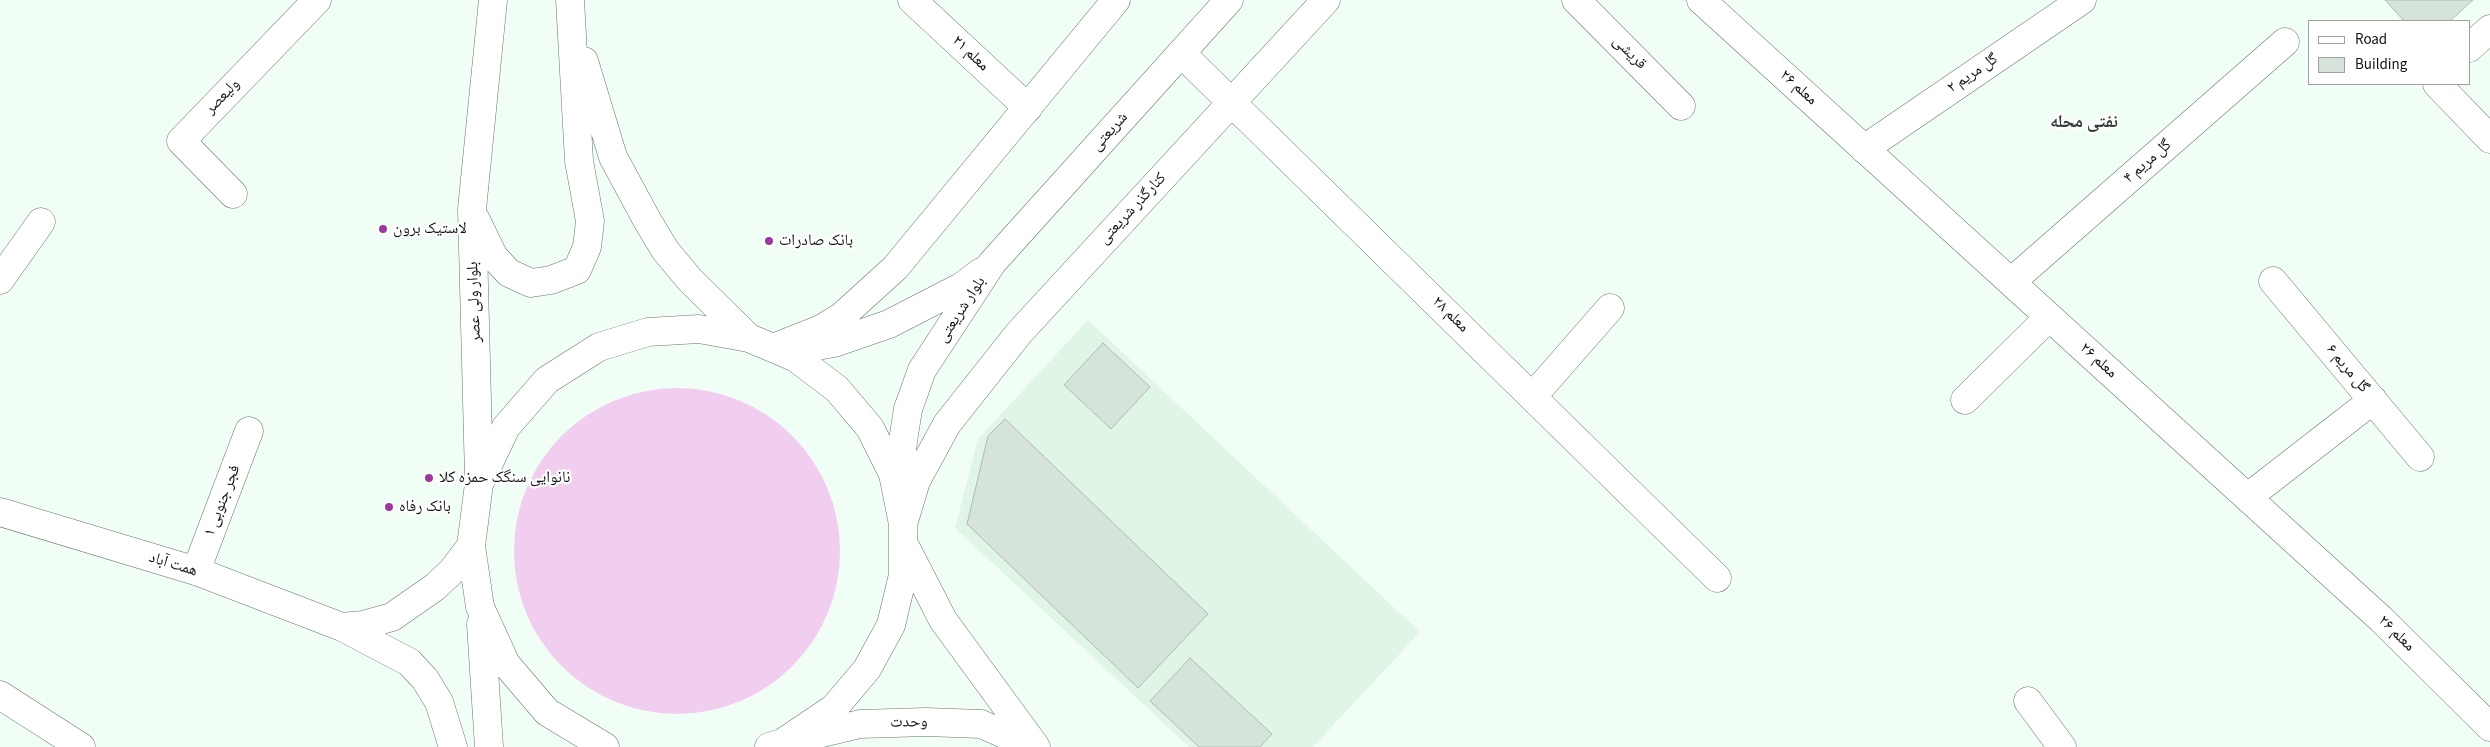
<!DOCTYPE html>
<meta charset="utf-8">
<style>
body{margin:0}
#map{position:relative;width:2490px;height:747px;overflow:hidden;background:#f1fef5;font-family:"Source Sans 3",sans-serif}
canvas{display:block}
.legend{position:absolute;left:2308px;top:20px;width:162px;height:65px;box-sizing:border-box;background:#fff;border:1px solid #9fa1a0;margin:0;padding:6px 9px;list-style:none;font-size:15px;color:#101512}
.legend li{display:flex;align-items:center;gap:10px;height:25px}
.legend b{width:25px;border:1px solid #9fa1a0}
</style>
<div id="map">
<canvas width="2490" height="747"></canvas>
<ul class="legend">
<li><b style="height:6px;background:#fff"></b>Road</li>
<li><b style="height:14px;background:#d6e3da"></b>Building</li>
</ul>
</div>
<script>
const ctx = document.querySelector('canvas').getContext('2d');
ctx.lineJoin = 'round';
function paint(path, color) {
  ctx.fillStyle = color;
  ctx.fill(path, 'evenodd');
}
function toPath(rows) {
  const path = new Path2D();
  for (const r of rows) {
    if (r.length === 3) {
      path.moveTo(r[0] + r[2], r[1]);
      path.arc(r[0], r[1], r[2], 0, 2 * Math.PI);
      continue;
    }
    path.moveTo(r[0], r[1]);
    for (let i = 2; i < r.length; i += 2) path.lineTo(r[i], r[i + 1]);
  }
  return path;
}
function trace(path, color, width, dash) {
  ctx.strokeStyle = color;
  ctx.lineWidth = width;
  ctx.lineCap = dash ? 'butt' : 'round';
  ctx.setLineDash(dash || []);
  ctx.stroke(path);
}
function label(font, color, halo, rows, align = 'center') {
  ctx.font = font + ' "Source Sans 3","Noto Naskh Arabic",sans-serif';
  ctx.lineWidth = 4.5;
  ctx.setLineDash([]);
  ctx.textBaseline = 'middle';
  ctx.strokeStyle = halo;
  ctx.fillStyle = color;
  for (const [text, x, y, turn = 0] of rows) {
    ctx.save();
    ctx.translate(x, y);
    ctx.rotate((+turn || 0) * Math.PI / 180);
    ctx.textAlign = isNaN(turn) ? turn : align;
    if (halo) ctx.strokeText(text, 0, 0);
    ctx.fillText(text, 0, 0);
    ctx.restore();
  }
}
const built = toPath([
 [1088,320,1420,632,1313,747,1189,747,955,528,978,439]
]);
const green = toPath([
 [677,551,163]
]);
const building = toPath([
 [2385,0,2473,0,2450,21,2404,21,2385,0],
 [1103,343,1150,387,1111,429,1064,385,1103,343],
 [1005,419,1208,614,1138,688,967,524,988,436,1005,419],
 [1190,658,1272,734,1260,747,1199,747,1150,701,1190,658]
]);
const minor = toPath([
 [912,0,1028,108],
 [1576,0,1681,106],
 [1701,0,2381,619,2490,727],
 [2469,48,2490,29],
 [1181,53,1717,578],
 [2437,84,2490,139],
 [1864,149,2082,0],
 [233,194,181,141,317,0],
 [0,280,41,222],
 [2273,281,2420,457],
 [2011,282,2285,42],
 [1533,396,1610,308],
 [1965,400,2049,317],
 [2248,497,2373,400],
 [196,571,249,431],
 [0,695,81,747],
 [2028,701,2062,747]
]);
const major = toPath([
 [584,61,613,157,647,220,665,250,690,280,749,338],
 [476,220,494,257,509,273,531,283,551,280,577,270,587,247,590,221,579,161,570,0],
 [773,348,821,329,841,317,895,268,1116,0],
 [799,349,834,343,889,324,961,287,981,272],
 [479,477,472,209,493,0],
 [899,487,903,441,908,409,922,370,992,263,1229,0],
 [0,512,196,571,342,627,409,662,425,679,439,702,453,747],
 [904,521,916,481,947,424,1019,333,1326,0],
 [906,548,943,620,1036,747],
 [481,624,489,747],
 [342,627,363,625,392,617,435,587,452,571,471,546],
 [801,738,860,724,926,722,981,724,1034,747],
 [605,747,547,712,506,664,480,607,471,546,479,484,506,427,547,380,599,347,648,332,699,329,749,338,773,348,796,358,837,389,870,428,893,474,903,524,903,575,891,625,867,669,834,708,782,743,769,747]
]);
const markers = [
 [383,229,5,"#9d389d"],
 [769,241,5,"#9d389d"],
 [429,478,5,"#9d389d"],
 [389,507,5,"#9d389d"]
];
const streetNames = [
 ["قریشی",1629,53,45],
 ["معلم ۲۱",970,54,43],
 ["گل مریم ۲",1973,74,-34],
 ["معلم ۲۶",1798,88,42],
 ["ولیعصر",223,97,-46],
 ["شریعتی",1110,132,-48],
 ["گل مریم ۴",2148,162,-41],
 ["کنارگذر شریعتی",1133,209,-47],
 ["بلوار ولی عصر",475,302,-92],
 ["بلوار شریعتی",962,310,-57],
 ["معلم ۲۸",1450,315,44],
 ["معلم ۲۶",2098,361,42],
 ["گل مریم ۶",2347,369,50],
 ["فجر جنوبی ۱",223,501,-69],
 ["همت آباد",173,565,17],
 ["معلم ۲۶",2396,634,44],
 ["وحدت",909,723,-1]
];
const poiNames = [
 ["لاستیک برون",393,229],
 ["بانک صادرات",779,241],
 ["نانوایی سنگک حمزه کلا",439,478],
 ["بانک رفاه",399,507]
];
const neighbourhoodNames = [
 ["نفتی محله",2084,123]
];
paint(built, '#e0f5e6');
paint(green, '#f1cdef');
paint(building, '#d6e3da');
trace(building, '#afbcb2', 1);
trace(minor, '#69756d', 29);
trace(major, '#69756d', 29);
trace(minor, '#fff', 28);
trace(major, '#fff', 28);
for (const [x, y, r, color] of markers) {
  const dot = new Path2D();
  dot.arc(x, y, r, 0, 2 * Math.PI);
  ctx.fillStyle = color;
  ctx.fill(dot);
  trace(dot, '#fff', 2);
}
label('16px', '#101512', '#fff', streetNames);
label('16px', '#101512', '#fff', poiNames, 'left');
label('bold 18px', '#343e37', '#fff', neighbourhoodNames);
</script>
